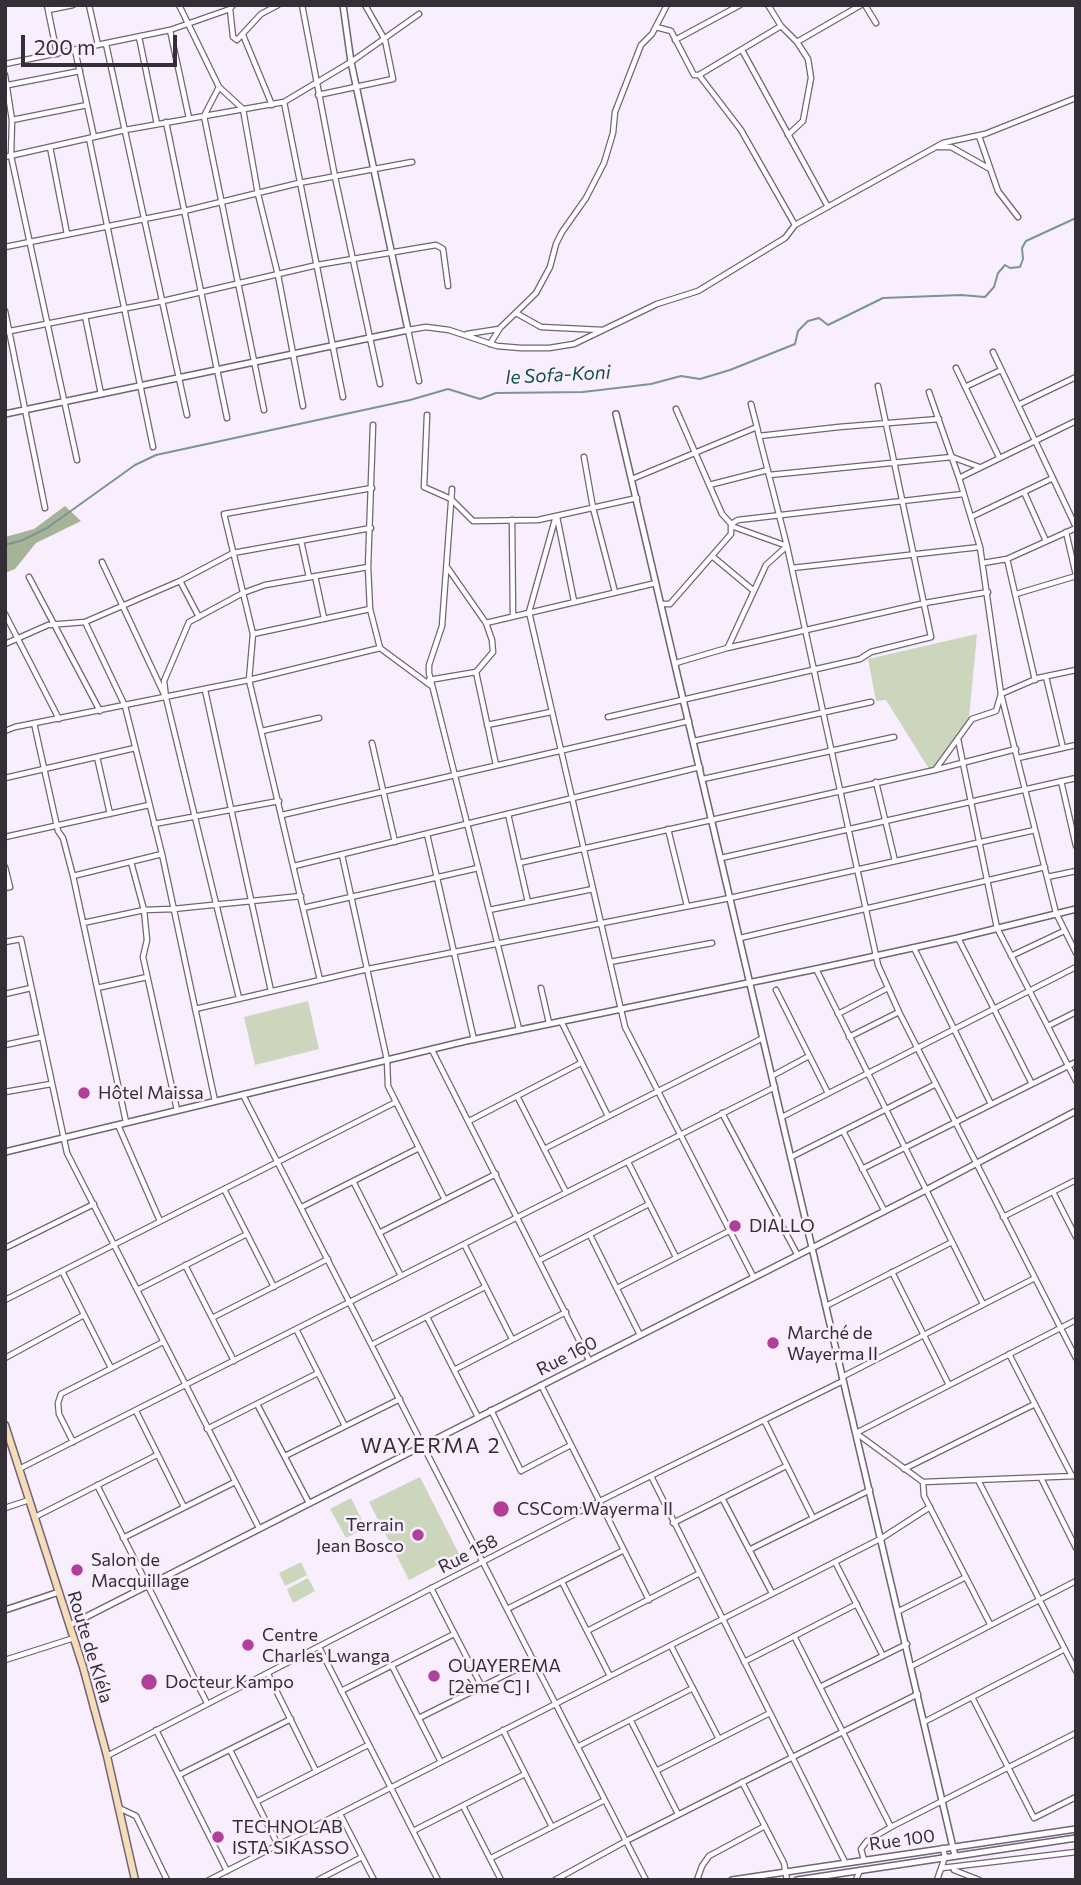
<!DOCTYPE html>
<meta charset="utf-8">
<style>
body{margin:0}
#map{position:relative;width:1081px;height:1885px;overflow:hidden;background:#f9eefd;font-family:Commissioner,sans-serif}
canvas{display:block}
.frame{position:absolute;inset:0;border:7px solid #342e37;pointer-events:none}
.scale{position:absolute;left:21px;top:35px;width:156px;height:32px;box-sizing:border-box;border:4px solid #342e37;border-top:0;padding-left:9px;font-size:21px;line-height:24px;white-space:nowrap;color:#342e37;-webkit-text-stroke:5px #f9eefd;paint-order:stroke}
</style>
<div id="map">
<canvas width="1081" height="1885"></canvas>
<div class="frame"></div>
<div class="scale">200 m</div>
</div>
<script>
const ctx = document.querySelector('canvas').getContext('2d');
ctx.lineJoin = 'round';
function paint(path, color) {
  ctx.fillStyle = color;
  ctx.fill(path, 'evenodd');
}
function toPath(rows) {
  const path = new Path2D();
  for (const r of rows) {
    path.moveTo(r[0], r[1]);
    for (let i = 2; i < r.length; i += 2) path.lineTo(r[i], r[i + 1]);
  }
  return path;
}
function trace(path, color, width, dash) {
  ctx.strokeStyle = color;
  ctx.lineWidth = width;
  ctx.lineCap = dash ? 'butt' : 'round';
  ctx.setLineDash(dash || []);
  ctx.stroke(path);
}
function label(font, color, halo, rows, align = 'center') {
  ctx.font = font + ' Commissioner,sans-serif';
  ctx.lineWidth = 5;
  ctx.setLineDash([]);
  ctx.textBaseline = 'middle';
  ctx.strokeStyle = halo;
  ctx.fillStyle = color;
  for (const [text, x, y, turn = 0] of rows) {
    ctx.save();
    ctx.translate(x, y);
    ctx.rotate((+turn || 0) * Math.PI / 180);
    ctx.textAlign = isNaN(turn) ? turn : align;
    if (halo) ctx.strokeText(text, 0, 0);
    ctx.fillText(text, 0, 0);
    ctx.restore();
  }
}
const green = toPath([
 [977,634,969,718,934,768,929,769,886,700,876,701,868,659],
 [308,1001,319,1049,255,1065,244,1017],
 [420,1477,459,1554,409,1580,369,1502],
 [351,1498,366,1528,346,1538,330,1509],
 [301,1562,307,1575,285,1586,279,1573],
 [308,1578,315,1591,293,1603,287,1589]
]);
const forest = toPath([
 [65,506,81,521,36,543,15,569,5,573,5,537,34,529]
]);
const stream = toPath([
 [5,545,23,540,47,528,135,465,156,455,410,400,448,389,480,399,496,393,583,392,651,384,681,376,700,379,730,370,795,344,798,331,808,321,819,318,828,325,883,298,961,295,985,297,994,287,998,273,1005,265,1010,268,1020,267,1023,259,1022,248,1026,241,1076,218]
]);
const minor = toPath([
 [47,5,57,54],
 [89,5,98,45],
 [179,5,219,87,243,109,258,194,278,275,303,406],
 [233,5,230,9,233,37,237,40,261,14,278,5],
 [302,5,335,177,380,384],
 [768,5,781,26,797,42,808,59,811,78,803,121,788,135],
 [865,5,876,23],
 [48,10,73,5],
 [656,27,671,31,694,75,699,75,781,26],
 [170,30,189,118],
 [243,35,272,105],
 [139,37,157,124],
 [675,40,740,5],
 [797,42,861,5],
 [106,44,187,415],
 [75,50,94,137],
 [742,50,828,207],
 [5,64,170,30,230,9],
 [5,75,12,120,11,156,77,460],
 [699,75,741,130,795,225],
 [8,85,80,71],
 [219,87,204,116,264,410],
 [318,95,393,79,385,40,365,5],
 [284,102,343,397],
 [12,120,87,105],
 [166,122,227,418],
 [979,136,998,191,1018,217],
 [89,138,153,447],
 [50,147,67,234],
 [939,147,951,147,990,169],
 [5,157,125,130,284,102,351,62,419,14],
 [5,247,184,211,299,183,412,162],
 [5,311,45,508],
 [516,313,541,327,602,330],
 [85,316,101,394],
 [5,332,163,301,317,265,436,245,443,249,448,286],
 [467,334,499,329],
 [490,344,500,328,536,293,550,267,556,244,562,232,586,198,604,163,613,133,615,112,641,45,652,34,667,5],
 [993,352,1076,527],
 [956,368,999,457],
 [419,381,408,330,426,327,449,330,497,346,521,348,549,348,574,344,657,304,698,291,785,238,795,225,943,143,985,134,1076,98],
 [965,387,1001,370],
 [929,392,959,478],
 [751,404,757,427],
 [1018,405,1076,377],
 [676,409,722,514,734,527,787,546,766,565,728,647],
 [427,415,424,487,451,499,473,521,538,520,637,498],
 [1076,421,959,478,980,547,1001,694,1056,913,1076,953],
 [373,425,368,567,370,609,380,648,430,685],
 [759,436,787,546,878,965,899,1012,1076,1358],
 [584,457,593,508,615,592],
 [769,475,952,457,979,467],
 [632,479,757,427,759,436,839,427,939,419],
 [709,485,768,470],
 [452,489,442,626,429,665,429,673,519,1029],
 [1024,492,1046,541],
 [556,516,529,612,625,1027,753,1276],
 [557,517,574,601],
 [971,517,1053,478],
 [512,520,513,616],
 [1066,532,1076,575],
 [301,541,309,577],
 [712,556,754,591],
 [1007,559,1035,680],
 [102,562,164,694],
 [983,563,1007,559,1076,528],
 [792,568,980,547],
 [315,576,324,618],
 [29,577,100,711],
 [180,581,199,617],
 [1016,594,1076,576],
 [662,604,670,604,731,534,731,524,738,520,963,494],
 [370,609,253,634,224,514,372,488],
 [5,614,59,719],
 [85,622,125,706,162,854,215,1101],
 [486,623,656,583],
 [253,634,249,680,320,980],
 [5,644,48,625,85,622,180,581,233,553,371,528],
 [676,663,727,648,925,603,988,592],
 [476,672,496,765],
 [1046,677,1063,748],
 [429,680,476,672,493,652,492,640,486,623,447,567],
 [205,690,271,991],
 [608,717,860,659,871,652,931,637,878,386],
 [34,723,58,831,63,838,73,876,126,1122],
 [487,725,551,712],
 [5,731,15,727,249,680,380,648],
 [262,731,319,718],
 [958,739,997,928,1076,1081],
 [694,741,871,702],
 [372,743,395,842],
 [97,757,110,814],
 [1018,758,1076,745],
 [935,770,972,719,996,711,1001,694,1038,678,1076,670],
 [5,778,135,748],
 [703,779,894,737],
 [1061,781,1076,846],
 [876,782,895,861],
 [508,814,528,902],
 [282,815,689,721],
 [154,824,279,801],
 [668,829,687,906],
 [427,834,474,1040],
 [5,837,149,805],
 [342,855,387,1060,388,1086,445,1200],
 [721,858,1076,778],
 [131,862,144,910,147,940,143,957,177,1110],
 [519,863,935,770,1016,749],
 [294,866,700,767],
 [5,867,10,887,5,888],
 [73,876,162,854],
 [1047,877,1076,871],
 [303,908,478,868],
 [489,910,593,889],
 [83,923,144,910,173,909,301,896],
 [740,938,1045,867],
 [958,938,1032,1084],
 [5,942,21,939,67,1153,259,1528],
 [914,948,991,1104],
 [1011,956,1064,931],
 [610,962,712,943],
 [816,969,983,1304],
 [97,988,147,977],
 [541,988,549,1023],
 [776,990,828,1093],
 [5,994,31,988],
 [239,998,166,698,164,681,189,622,243,593,265,585,368,567],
 [195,1009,368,969,730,898,1035,830],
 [838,1014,888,988],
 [561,1021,608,1116],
 [1048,1026,1076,1012],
 [849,1037,899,1012],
 [5,1045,42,1037],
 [432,1050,589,1360],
 [772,1076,809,1056],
 [5,1092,51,1084],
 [243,1095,646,1880],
 [517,1096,566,1192],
 [722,1113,797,1254],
 [782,1117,1076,967],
 [469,1121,581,1063],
 [118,1125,160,1221],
 [843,1131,884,1210],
 [544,1149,763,1038],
 [791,1157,936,1084],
 [628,1162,676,1257],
 [862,1169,1076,1062],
 [353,1181,401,1276],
 [224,1189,274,1287],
 [1053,1192,1076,1237],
 [302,1207,419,1148],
 [1003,1217,1076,1180],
 [379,1233,496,1174],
 [590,1235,640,1335],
 [464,1244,512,1339],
 [5,1248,94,1204],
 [540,1260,649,1204],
 [185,1265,234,1361],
 [62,1271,111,1368],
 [892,1272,949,1385],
 [617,1288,729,1231],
 [137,1290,247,1234],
 [5,1300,396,1102],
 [826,1306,952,1242],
 [427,1317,478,1417],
 [212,1318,328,1259],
 [1076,1320,856,1433,923,1482,1076,1476],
 [296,1329,345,1426],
 [373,1344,485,1287],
 [1009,1354,1072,1476],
 [5,1358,84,1315],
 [454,1370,566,1312],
 [842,1377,1035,1278],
 [541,1385,649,1600],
 [257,1404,309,1503],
 [491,1410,521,1471,571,1445],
 [136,1411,184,1507],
 [764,1420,813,1518],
 [207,1429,318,1373],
 [73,1442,59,1414,58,1403,61,1394,163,1342],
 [285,1456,400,1399],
 [19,1469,775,1087],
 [904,1469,1035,1404],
 [651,1476,845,1862],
 [1041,1478,1076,1548],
 [978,1480,1076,1671],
 [923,1482,924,1496,990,1624],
 [97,1485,207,1703],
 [722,1498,772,1593],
 [5,1508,29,1500],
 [35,1517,157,1455],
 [673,1523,786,1466],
 [123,1538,235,1482],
 [749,1550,870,1490],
 [835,1562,883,1656],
 [562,1582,610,1676],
 [431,1588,482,1687],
 [509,1608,624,1550],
 [899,1611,966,1577],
 [587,1631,698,1574],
 [794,1636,891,1827],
 [671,1646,719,1739],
 [319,1647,438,1880],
 [5,1660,74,1638],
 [744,1662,857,1604],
 [392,1666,441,1762],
 [912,1666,1076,1581],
 [268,1674,316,1771],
 [820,1687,907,1644],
 [341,1691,454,1634],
 [972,1697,1034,1818,1076,1797],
 [419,1718,535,1660],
 [631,1721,678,1814],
 [924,1722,1065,1649],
 [156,1730,227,1871],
 [503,1730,552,1827],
 [579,1746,693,1688],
 [230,1750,278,1845],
 [107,1756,600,1501,843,1381],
 [656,1771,770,1713],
 [179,1775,291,1719],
 [742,1782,784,1863,787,1880],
 [256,1802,368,1745],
 [463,1806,501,1880],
 [119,1808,136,1816,167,1880],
 [340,1814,374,1880],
 [413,1831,525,1774],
 [491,1858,605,1800],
 [864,1860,861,1849,867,1841,891,1827,1076,1733],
 [942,1868,1076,1852],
 [954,1870,979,1880],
 [209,1880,882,1538,930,1507],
 [318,1880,362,1857],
 [555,1880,626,1841,918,1694],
 [697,1880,702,1866,709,1856,765,1826],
 [856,1880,860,1870],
 [937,1880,945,1857,943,1848]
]);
const tertiary = toPath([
 [5,414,408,330,351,62,343,5],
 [616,414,955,1856],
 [5,1152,466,1041,816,969,958,938,1076,909],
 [5,1610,59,1592],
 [70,1625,926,1190,1076,1111],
 [732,1880,1076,1829],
 [797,1880,1076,1838]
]);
const secondary = toPath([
 [5,1425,83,1667,107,1756,135,1880]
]);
const markers = [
 [84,1093,7,"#b13e98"],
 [735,1226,7,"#b13e98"],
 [773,1343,7,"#b13e98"],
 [501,1509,9,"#b13e98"],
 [418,1535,7,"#b13e98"],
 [77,1570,7,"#b13e98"],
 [248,1645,7,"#b13e98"],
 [434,1676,7,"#b13e98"],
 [149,1682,9,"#b13e98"],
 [218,1837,7,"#b13e98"]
];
const poiNames = [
 ["Hôtel Maissa",98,1093],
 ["DIALLO",749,1226],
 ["Marché de",787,1333],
 ["Wayerma II",787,1354],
 ["CSCom Wayerma II",517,1509],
 ["Terrain",404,1525,"right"],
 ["Jean Bosco",404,1546,"right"],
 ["Salon de",91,1560],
 ["Macquillage",91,1581],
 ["Centre",262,1635],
 ["Charles Lwanga",262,1656],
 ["OUAYEREMA",448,1666],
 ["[2ème C] I",448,1687],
 ["Docteur Kampo",165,1682],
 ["TECHNOLAB",232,1827],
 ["ISTA SIKASSO",232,1848]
];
const streetNames = [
 ["Rue 160",567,1356,-27],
 ["Rue 158",468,1554,-27],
 ["Route de Kléla",90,1647,73],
 ["Rue 100",902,1840,-8]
];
const waterNames = [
 ["le Sofa-Koni",558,375,-3]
];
const quarterNames = [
 ["WAYERMA 2",431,1446]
];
paint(green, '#cbd6bd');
paint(forest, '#a6b397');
trace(stream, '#7a9497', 2);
trace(minor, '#726379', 7);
trace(tertiary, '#726379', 8);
trace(secondary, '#726379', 9);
trace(minor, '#fff', 4.5);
trace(tertiary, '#fff', 5);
trace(secondary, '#f7ddb7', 6);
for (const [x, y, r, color] of markers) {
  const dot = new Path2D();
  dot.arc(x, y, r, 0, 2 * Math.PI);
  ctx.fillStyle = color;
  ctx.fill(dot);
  trace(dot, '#f9eefd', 2.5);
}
label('18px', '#342e37', '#f9eefd', poiNames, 'left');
label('18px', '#342e37', '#f9eefd', streetNames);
label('italic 19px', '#144e4f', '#f9eefd', waterNames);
ctx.letterSpacing = '2px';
label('21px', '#342e37', '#f9eefd', quarterNames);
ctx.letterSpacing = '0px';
</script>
